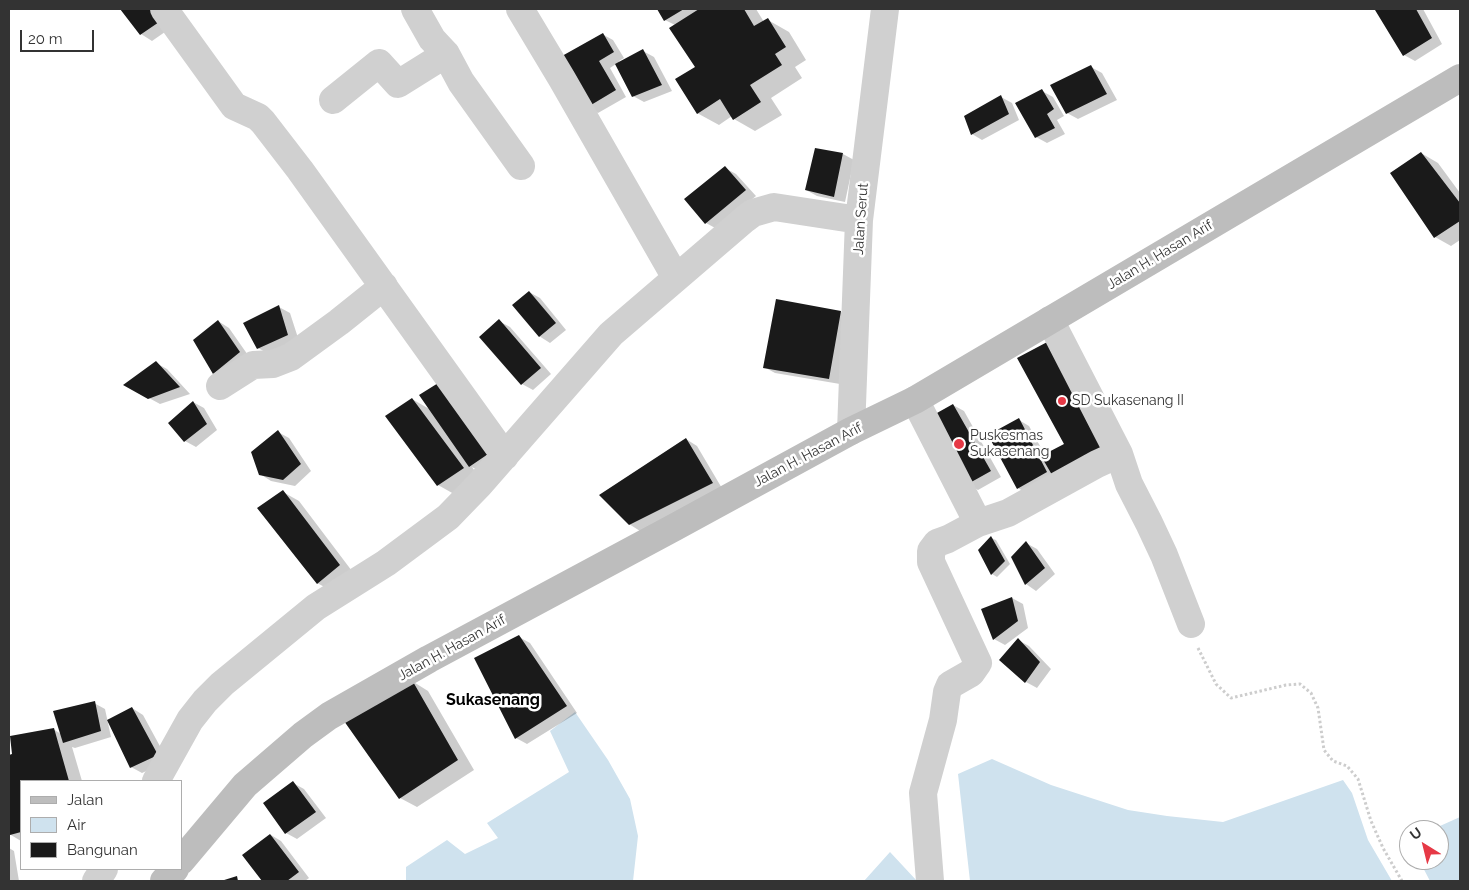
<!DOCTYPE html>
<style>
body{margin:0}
#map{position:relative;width:1469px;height:890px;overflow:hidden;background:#fff;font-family:Raleway,sans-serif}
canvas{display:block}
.frame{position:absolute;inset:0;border:10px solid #333;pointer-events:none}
.legend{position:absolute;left:20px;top:780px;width:162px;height:90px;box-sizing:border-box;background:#fff;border:1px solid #adadad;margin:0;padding:6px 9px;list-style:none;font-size:15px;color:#333}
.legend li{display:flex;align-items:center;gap:10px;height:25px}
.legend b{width:25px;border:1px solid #adadad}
.north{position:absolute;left:1399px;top:820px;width:50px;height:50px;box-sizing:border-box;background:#fff;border:1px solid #adadad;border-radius:50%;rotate:324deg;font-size:14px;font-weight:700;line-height:20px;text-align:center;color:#333}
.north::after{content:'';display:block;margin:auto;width:18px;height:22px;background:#e63946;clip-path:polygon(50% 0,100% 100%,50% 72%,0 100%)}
.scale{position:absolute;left:20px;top:30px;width:74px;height:22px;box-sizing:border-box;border:2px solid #333;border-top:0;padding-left:6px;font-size:15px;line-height:18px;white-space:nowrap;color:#333;-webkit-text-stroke:4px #fff;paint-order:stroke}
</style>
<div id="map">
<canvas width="1469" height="890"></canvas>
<div class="frame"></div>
<ul class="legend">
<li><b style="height:6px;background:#bdbdbd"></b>Jalan</li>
<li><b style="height:14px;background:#cfe2ee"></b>Air</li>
<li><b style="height:14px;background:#1a1a1a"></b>Bangunan</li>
</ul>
<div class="north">U</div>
<div class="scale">20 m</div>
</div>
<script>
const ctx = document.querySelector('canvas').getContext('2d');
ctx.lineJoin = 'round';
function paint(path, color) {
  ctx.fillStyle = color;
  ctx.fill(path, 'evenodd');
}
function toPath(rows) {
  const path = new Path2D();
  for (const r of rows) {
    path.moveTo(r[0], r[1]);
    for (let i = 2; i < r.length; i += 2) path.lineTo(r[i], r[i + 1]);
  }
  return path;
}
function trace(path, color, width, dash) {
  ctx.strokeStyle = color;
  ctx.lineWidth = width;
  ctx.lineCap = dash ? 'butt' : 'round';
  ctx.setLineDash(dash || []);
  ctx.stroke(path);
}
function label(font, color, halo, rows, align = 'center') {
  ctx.font = font + ' Raleway,sans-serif';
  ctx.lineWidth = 5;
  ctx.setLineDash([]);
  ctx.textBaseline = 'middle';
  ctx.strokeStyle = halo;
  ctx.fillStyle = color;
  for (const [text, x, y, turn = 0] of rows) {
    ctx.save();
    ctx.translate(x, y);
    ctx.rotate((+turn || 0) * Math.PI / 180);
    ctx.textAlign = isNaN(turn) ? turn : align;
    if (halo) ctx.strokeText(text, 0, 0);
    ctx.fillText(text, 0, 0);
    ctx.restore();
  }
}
const water = toPath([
 [575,712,608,760,630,799,638,836,633,881,406,881,406,867,447,840,465,854,498,838,487,823,569,772,550,731],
 [992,759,1051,785,1128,810,1167,816,1223,822,1343,780,1352,793,1368,840,1392,881,970,881,958,774],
 [1460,817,1460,881,1430,881,1419,860,1439,860,1439,830,1431,830],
 [890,852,917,881,864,881]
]);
const shadow = toPath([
 [122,9,166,9,175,25,152,41,141,34],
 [658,9,756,9,764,22,768,20,789,32,806,60,795,67,802,78,771,98,782,115,755,131,734,119,732,116,719,125,697,113,696,67,675,25,665,20],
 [1379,9,1423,9,1442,44,1415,61,1404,55,1376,10],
 [602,34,613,40,624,58,619,61,620,63,643,51,654,57,672,91,644,102,633,96,616,64,610,68,626,97,598,113,587,107],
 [1091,67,1102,73,1117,100,1078,119,1067,113],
 [1042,91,1053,97,1064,116,1057,120,1065,134,1047,143,1036,137],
 [1001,97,1012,103,1019,120,982,140,972,134],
 [1421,153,1438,163,1460,193,1460,240,1451,246,1435,237],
 [843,154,854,160,845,202,817,196,806,190],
 [725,168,736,174,756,196,717,229,706,223],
 [529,292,540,298,566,330,550,343,539,336],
 [777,300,841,312,852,318,840,384,775,373,764,367],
 [279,307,290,313,299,341,269,354,258,348],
 [218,321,229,328,250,358,224,379,213,373],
 [499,321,510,327,551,374,533,390,522,384],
 [156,363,167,369,190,394,160,404,125,385],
 [412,399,431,410,504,457,481,472,472,467,479,477,454,494,438,485],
 [193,402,204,408,217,430,196,447,185,441],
 [953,405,964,411,1001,477,978,490,967,484],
 [1019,420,1029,426,1045,455,1124,458,1028,494,1018,488],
 [278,432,289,438,311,471,295,486,271,481,260,474],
 [686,439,697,446,723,490,640,531,629,524],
 [283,492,299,501,355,575,334,592,317,583],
 [991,538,996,540,1010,564,997,577,992,574,979,550],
 [1026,543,1037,549,1055,574,1036,591,1026,584,1013,557],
 [1012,598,1023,604,1028,628,1005,645,994,639,983,610],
 [519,637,530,643,577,713,527,744,516,738,476,658],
 [1018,640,1029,646,1051,669,1037,688,1026,682,1001,660],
 [412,681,428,691,474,770,417,807,400,798],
 [94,703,105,709,111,737,75,748,72,747,82,781,21,781,21,841,11,835,9,829,9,756,53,729,61,734],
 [132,708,143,715,168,761,142,773,131,767],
 [293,783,304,789,326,818,297,839,286,833],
 [271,835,281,841,309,878,305,881,263,881,244,855],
 [9,848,14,851,19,881,9,881]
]);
const building = toPath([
 [120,9,160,9,165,18,140,35],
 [657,9,684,9,664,21],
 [699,9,744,9,754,26,768,18,786,47,775,54,782,65,750,85,761,102,733,120,720,99,697,114,675,79,695,67,669,28],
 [1377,9,1416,9,1432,38,1403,56,1375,10],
 [603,33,614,52,599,61,616,90,586,108,562,56],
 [643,49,662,85,632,97,615,64],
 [1091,65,1107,94,1066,114,1050,85],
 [1042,89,1054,109,1047,114,1055,128,1035,138,1015,103],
 [1001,95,1009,114,971,135,964,116],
 [815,148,843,153,834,197,805,190],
 [1421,152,1460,203,1460,221,1434,238,1390,173],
 [725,166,746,190,705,224,684,199],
 [529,291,556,323,539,337,512,305],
 [776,299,841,311,829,379,763,368],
 [279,305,288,335,257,349,243,323],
 [499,319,541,368,521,385,479,337],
 [218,320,240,352,213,374,193,340],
 [1051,340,1108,449,1055,480,1041,456,1064,444,1017,358],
 [156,361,180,387,148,399,123,385],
 [443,380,494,450,469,467,419,395],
 [412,398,464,468,437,486,385,416],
 [193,401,207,424,184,442,168,423],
 [953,404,991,471,966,485,928,418],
 [1019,418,1047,472,1017,489,988,435],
 [278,430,301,464,283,480,259,475,251,452],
 [686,438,713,483,629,525,599,495],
 [283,490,340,565,317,584,257,508],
 [991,536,1005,561,991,575,978,550],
 [1026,541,1045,568,1025,585,1011,557],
 [1012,597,1018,621,993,640,981,609],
 [519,635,567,706,515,739,474,658],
 [1018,638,1040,662,1025,683,999,660],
 [412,680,458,760,399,799,344,721],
 [95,701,101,731,63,743,53,711],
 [132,707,158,755,130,768,107,720],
 [54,728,69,781,21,781,21,832,10,835,9,755,12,754,10,736],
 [293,781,316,812,285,834,263,803],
 [270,834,299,872,287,881,262,881,242,855],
 [237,876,238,881,221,881]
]);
const path = toPath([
 [1198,648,1216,684,1231,698,1286,685,1300,684,1311,693,1318,708,1324,750,1333,761,1347,766,1358,779,1371,821,1383,848,1402,881]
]);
const minor = toPath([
 [164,9,234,106,258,117,263,122,300,170,505,456],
 [415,9,432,39,446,54,461,82,521,166],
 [520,9,562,79,676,278],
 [333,100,379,63,398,84,446,54],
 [1050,320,1119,454,1129,484,1149,523,1164,555,1191,624],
 [220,386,253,365,273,364,291,357,339,322,384,286],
 [915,400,978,523,948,539,937,543,931,551,931,562,978,663,971,673,950,685,947,692,943,720,923,793,930,881],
 [851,431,859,220,885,9],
 [978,523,1008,513,1097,464,1119,454],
 [156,781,190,720,205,701,222,684,316,607,386,563,448,517,479,485,611,334,745,219,753,213,774,207,859,220],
 [96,881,104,869]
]);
const secondary = toPath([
 [181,861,245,785,303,735,329,716,429,659,675,527,851,431,915,400,1460,78],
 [164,881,175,869]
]);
const markers = [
 [1062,401,5,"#e63946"],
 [959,444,6,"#e63946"]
];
const streetNames = [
 ["Jalan Serut",861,219,-86],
 ["Jalan H. Hasan Arif",1160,255,-31],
 ["Jalan H. Hasan Arif",808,455,-28],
 ["Jalan H. Hasan Arif",452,648,-29]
];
const poiNames = [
 ["SD Sukasenang II",1072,401],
 ["Puskesmas",970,436],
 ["Sukasenang",970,452]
];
const quarterNames = [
 ["Sukasenang",493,700]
];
paint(water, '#cfe2ee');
paint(shadow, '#0003');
paint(building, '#1a1a1a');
trace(path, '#cdcdcd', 3, [2.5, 2.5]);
trace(minor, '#d0d0d0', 28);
trace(secondary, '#bdbdbd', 28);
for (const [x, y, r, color] of markers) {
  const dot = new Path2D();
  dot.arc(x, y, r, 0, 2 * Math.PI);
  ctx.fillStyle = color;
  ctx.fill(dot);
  trace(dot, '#fff', 2);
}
label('14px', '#333', '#fff', streetNames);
label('14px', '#333', '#fff', poiNames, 'left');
label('bold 16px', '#000', '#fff', quarterNames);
</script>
